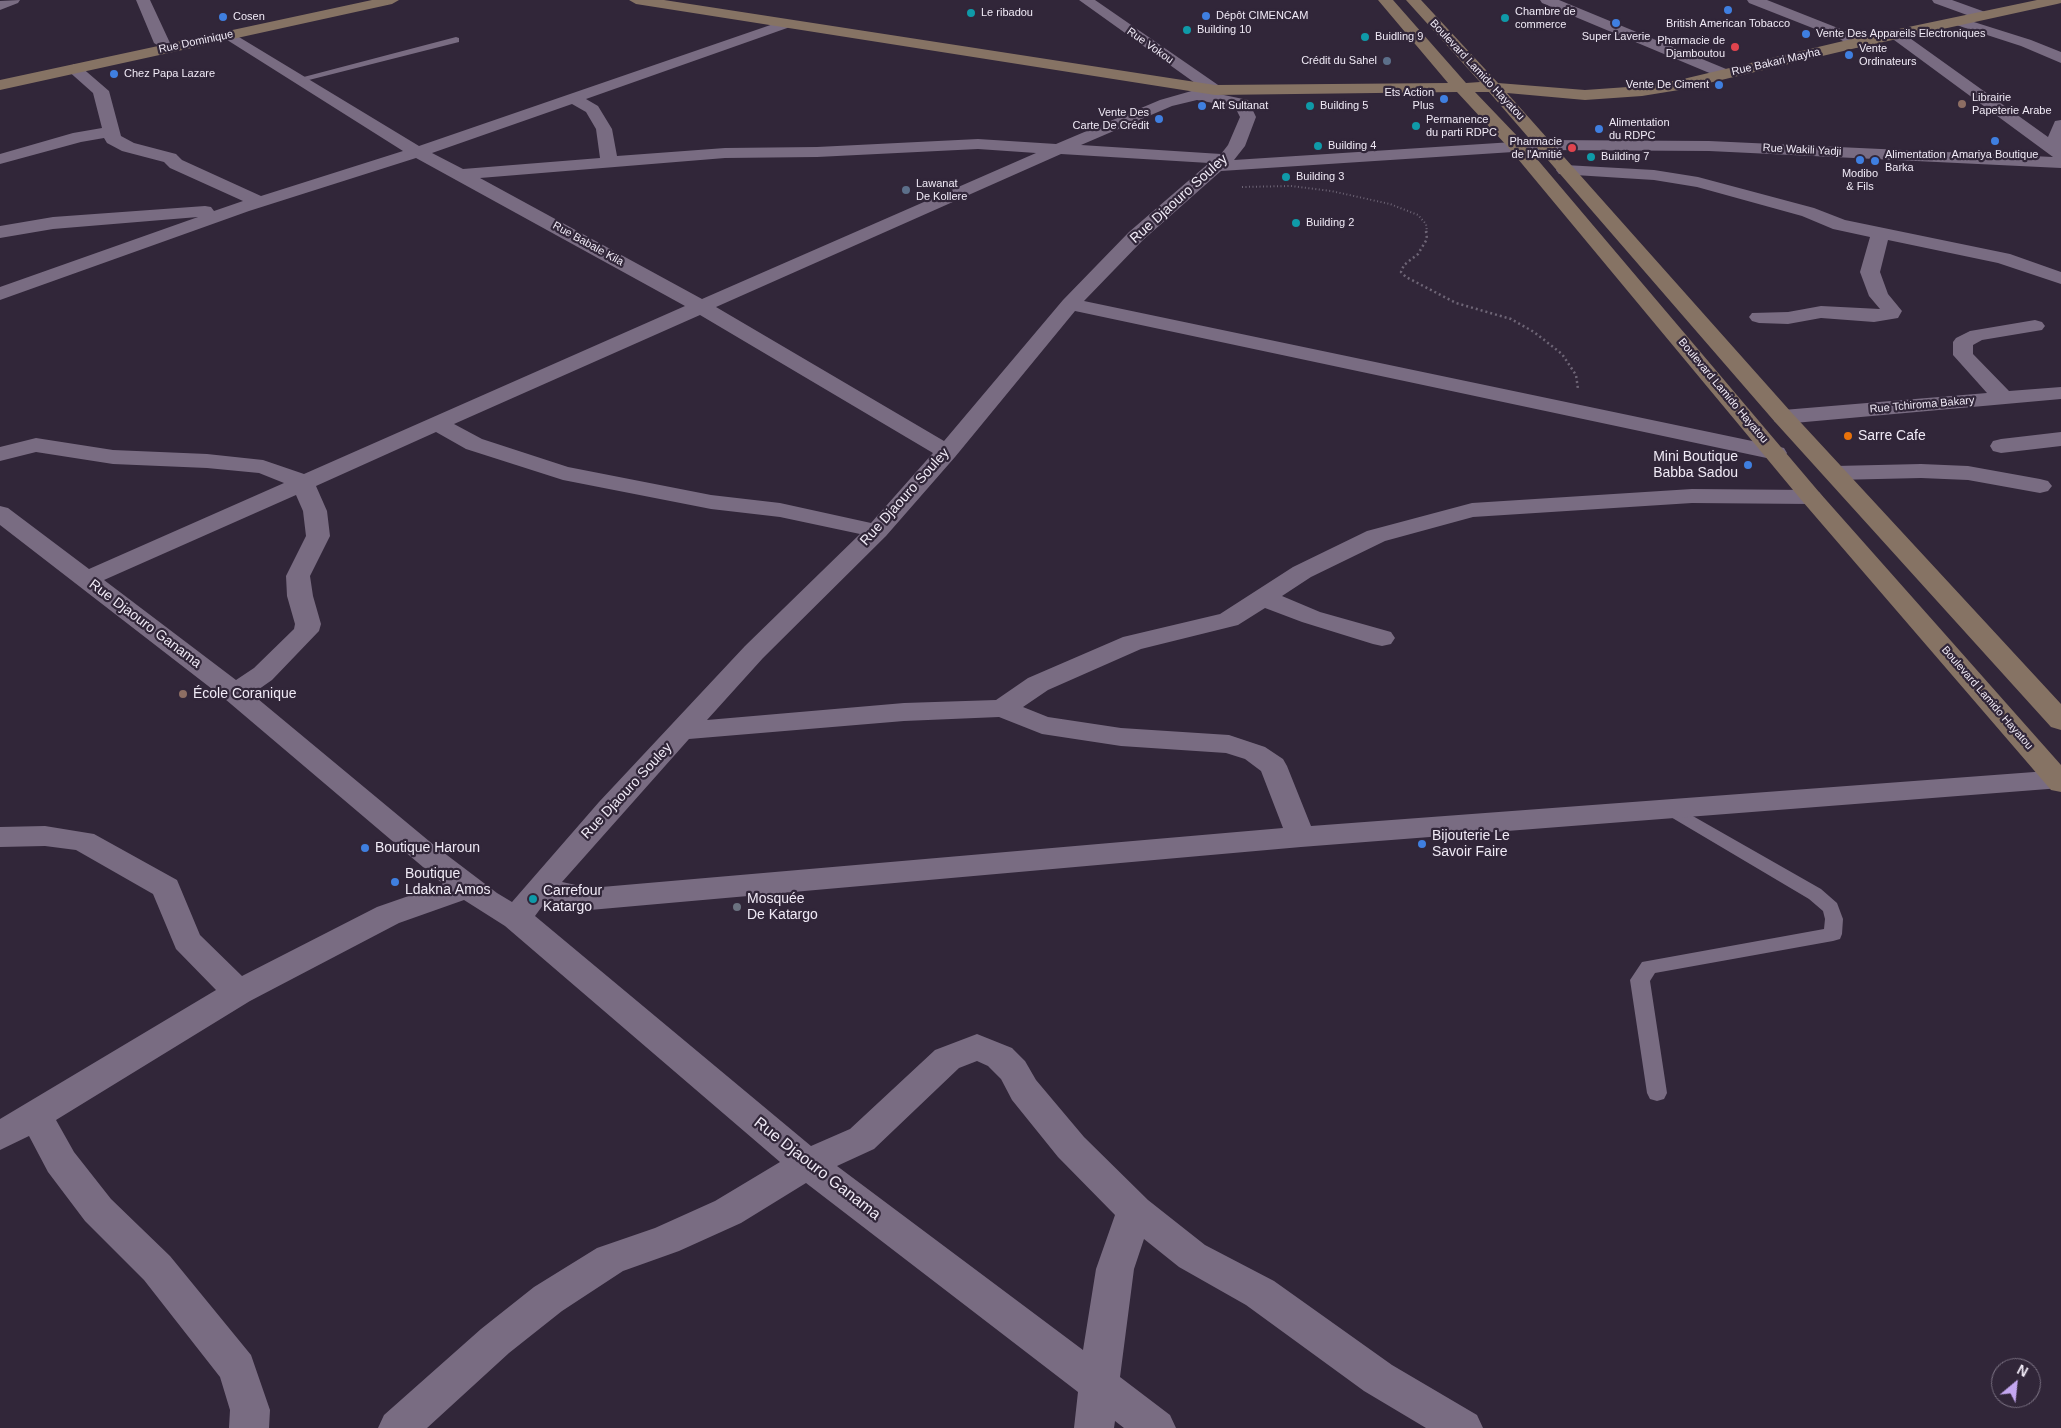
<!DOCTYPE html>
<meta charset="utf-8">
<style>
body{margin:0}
#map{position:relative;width:2061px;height:1428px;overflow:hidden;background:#312639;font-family:Arial,sans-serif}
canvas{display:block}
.north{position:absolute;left:1991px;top:1358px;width:50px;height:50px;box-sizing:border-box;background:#312639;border:1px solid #7d7485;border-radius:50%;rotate:28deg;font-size:14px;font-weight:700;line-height:20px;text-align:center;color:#f0eaf6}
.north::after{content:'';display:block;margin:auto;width:18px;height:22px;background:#c4a7f1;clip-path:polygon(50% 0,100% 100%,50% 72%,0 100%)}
</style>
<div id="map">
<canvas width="2061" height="1428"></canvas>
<div class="north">N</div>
</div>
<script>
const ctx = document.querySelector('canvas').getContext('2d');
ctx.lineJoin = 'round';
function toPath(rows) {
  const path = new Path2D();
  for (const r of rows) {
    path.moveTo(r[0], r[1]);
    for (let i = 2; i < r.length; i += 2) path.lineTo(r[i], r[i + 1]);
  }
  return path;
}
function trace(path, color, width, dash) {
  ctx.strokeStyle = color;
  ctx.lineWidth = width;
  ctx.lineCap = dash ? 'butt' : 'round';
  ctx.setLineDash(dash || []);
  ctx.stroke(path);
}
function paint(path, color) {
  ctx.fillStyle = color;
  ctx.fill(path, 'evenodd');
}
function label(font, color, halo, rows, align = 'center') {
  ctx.font = font + ' Arial,sans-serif';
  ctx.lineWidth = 4.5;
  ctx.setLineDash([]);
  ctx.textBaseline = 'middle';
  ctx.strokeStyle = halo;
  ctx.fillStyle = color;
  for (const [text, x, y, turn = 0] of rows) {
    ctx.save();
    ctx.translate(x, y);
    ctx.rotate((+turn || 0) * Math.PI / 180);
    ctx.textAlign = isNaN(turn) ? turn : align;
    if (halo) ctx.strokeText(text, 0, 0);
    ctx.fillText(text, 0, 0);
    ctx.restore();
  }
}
const pathFar1 = toPath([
 [1242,187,1291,186,1331,191,1390,204,1418,215,1426,224,1427,232]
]);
const path = toPath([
 [1426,231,1427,239,1418,254,1404,265,1401,272,1406,277,1456,303,1511,319,1534,332,1562,354,1576,375,1578,389]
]);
const lane = toPath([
 [456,37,459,38,459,42,301,82,296,79,456,37],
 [1670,803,1821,889,1837,903,1843,919,1842,934,1840,939,1833,941,1655,973,1650,981,1667,1093,1664,1099,1657,1101,1650,1099,1647,1093,1630,980,1642,962,1824,929,1825,919,1823,911,1809,899,1664,813,1661,809,1664,805,1670,803]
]);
const street = toPath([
 [20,0,18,3,0,10,0,1,20,0],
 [136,0,150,0,170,43,167,46,162,48,154,43,136,0],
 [1079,0,1095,0,1221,87,1223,90,1219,94,1248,100,1256,117,1245,146,1234,160,1544,140,1709,141,2053,157,1890,37,1888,34,1895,30,1900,31,2048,137,2055,121,2061,120,2061,168,1709,151,1544,150,1221,171,1143,240,1084,301,1776,446,1784,448,1787,453,1784,458,1776,460,1075,311,955,457,886,536,763,658,707,720,904,703,996,700,1028,678,1123,637,1220,614,1293,567,1367,531,1472,503,1692,489,1811,490,1819,492,1823,497,1819,502,1811,504,1692,503,1473,517,1385,541,1311,577,1282,596,1320,612,1391,632,1395,638,1391,644,1382,646,1373,644,1302,622,1265,608,1238,625,1141,649,1048,690,1023,707,1048,717,1121,728,1229,735,1265,747,1283,759,1287,766,1311,826,2061,770,2061,788,1301,847,590,910,546,901,535,916,811,1146,850,1129,935,1050,977,1034,1012,1048,1025,1061,1036,1080,1084,1137,1148,1200,1205,1245,1274,1281,1392,1365,1477,1415,1483,1428,1426,1428,1364,1391,1246,1305,1179,1267,1144,1239,1134,1269,1120,1377,1170,1415,1176,1428,1124,1428,1115,1421,1114,1428,1074,1428,1078,1392,806,1183,741,1223,679,1251,623,1271,562,1311,509,1353,427,1428,378,1428,384,1415,481,1329,534,1287,597,1248,655,1228,715,1201,780,1162,505,926,464,900,399,923,250,1001,56,1120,74,1152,111,1199,170,1256,251,1355,270,1410,269,1428,229,1428,230,1410,220,1377,144,1280,85,1221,48,1172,29,1136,0,1150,0,1119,216,990,176,949,153,894,76,850,45,846,0,847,0,827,45,826,94,834,177,880,200,935,242,976,377,907,443,884,225,699,0,525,0,506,8,508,89,569,284,483,259,473,207,468,113,464,36,452,0,461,0,447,36,438,113,450,207,454,263,460,304,474,685,306,416,158,249,211,0,300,0,287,198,217,53,229,0,238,0,226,53,217,205,206,211,207,214,211,243,201,170,168,164,162,122,151,107,143,104,138,81,142,0,164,0,154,73,133,102,128,93,93,66,69,74,64,80,66,109,91,121,136,134,143,176,154,182,160,261,196,403,151,224,38,222,35,224,32,229,31,419,146,785,20,790,21,792,24,790,27,586,99,598,106,612,129,617,156,725,148,817,147,978,139,1056,144,1160,100,1202,88,1079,0],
 [1197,100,1235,107,1240,117,1228,145,1221,154,1081,145,1172,106,1197,100],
 [572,104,586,112,596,129,600,158,463,169,432,153,572,104],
 [978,149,1036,153,702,299,480,178,725,158,817,157,978,149],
 [1061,154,1209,163,1129,232,1063,300,944,441,716,307,1061,154],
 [700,315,933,453,871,523,780,503,711,495,568,467,482,439,454,424,700,315],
 [436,432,466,449,563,480,711,509,780,517,860,534,745,646,599,802,512,902,497,893,435,846,252,694,272,680,319,631,321,624,313,596,310,576,330,536,327,511,316,486,436,432],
 [296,495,303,511,306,536,286,576,287,596,295,624,294,629,254,668,236,680,104,580,296,495],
 [999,717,1042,734,1121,746,1226,753,1245,759,1261,771,1283,828,590,888,562,882,689,739,904,721,999,717],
 [977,1061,988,1066,1001,1079,1012,1100,1058,1157,1115,1215,1096,1269,1083,1350,837,1166,874,1149,959,1068,977,1061],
 [1540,0,1559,0,1731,71,1733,74,1725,79,1719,77,1542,3,1540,0],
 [1747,0,1767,0,1848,32,1864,43,1856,48,1851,46,1838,38,1749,3,1747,0],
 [1932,0,1952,0,1988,13,1990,16,1988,19,1978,19,1934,3,1932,0],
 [1958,17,2031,40,2061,52,2061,63,2021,46,1953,24,1951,21,1958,17],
 [1565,165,1654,170,1698,177,1814,208,1845,220,2010,254,2061,272,2061,284,1998,263,1888,240,1880,272,1888,294,1902,311,1898,318,1874,322,1821,318,1788,324,1759,323,1752,321,1749,317,1752,313,1788,312,1821,306,1880,309,1869,296,1860,272,1870,237,1833,229,1802,216,1697,187,1654,180,1559,174,1556,170,1559,166,1565,165],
 [2035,320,2042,322,2045,326,2042,330,1982,340,1973,345,1973,354,2009,391,2061,387,2061,399,1783,424,1775,422,1772,417,1775,412,1783,410,1987,393,1953,355,1953,342,1956,338,1970,331,2035,320],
 [2061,432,2061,446,2001,453,1993,451,1990,446,1993,441,2001,439,2061,432],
 [1921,464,1968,466,2040,479,2048,481,2052,486,2048,491,2040,493,1968,480,1921,478,1835,480,1827,478,1823,473,1827,468,1835,466,1921,464]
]);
const secondary = toPath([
 [372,0,399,0,392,4,0,90,0,80,372,0],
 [629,0,664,0,1215,85,1448,83,1378,0,1393,0,1466,83,1480,82,1406,0,1421,0,1498,83,1585,90,1642,86,1679,80,1856,38,2037,0,2061,0,2061,3,2057,4,1856,48,1679,90,1642,96,1585,100,1507,93,1791,412,2061,704,2061,730,2051,727,1775,422,1489,92,1475,92,1520,139,1819,492,2061,765,2061,792,2051,790,1803,502,1508,147,1457,92,1215,95,636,4,629,0]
]);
const markers = [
 [1728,10,5,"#3f7fe0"],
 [971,13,5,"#0f9aa8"],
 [1206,16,5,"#3f7fe0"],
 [223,17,5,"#3f7fe0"],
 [1505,18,5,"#0f9aa8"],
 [1616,23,5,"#3f7fe0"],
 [1187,30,5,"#0f9aa8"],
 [1806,34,5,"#3f7fe0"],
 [1365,37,5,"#0f9aa8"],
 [1735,47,5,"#e0444e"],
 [1849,55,5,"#3f7fe0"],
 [1387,61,5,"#5c6f8a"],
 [114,74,5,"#3f7fe0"],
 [1719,85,5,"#3f7fe0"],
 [1444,99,5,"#3f7fe0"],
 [1962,104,5,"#8d6e63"],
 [1202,106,5,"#3f7fe0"],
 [1310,106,5,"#0f9aa8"],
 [1159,119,5,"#3f7fe0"],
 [1416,126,5,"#0f9aa8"],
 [1599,129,5,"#3f7fe0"],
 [1995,141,5,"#3f7fe0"],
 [1318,146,5,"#0f9aa8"],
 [1572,148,5,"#e0444e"],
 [1591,157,5,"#0f9aa8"],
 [1860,160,5,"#3f7fe0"],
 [1875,161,5,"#3f7fe0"],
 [1286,177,5,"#0f9aa8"],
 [906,190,5,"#5c6f8a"],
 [1296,223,5,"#0f9aa8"],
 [1848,436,5,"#e8710a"],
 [1748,465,5,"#3f7fe0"],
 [183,694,5,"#8d6e63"],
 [1422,844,5,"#3f7fe0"],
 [365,848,5,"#3f7fe0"],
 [395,882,5,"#3f7fe0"],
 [533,899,5,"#0f9aa8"],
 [737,907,5,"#6b7280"]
];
const farPoinames = [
 ["Chambre de",1515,12],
 ["commerce",1515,25],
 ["Le ribadou",981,13],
 ["Dépôt CIMENCAM",1216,16],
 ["Cosen",233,17],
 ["British American Tobacco",1728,24,"center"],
 ["Building 10",1197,30],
 ["Vente Des Appareils Electroniques",1816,34],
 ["Buidling 9",1375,37],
 ["Super Laverie",1616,37,"center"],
 ["Pharmacie de",1725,41,"right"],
 ["Djamboutou",1725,54,"right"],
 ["Vente",1859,49],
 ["Ordinateurs",1859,62],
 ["Crédit du Sahel",1377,61,"right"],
 ["Chez Papa Lazare",124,74],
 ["Vente De Ciment",1709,85,"right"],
 ["Ets Action",1434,93,"right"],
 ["Plus",1434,106,"right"],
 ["Librairie",1972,98],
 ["Papeterie Arabe",1972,111],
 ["Alt Sultanat",1212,106],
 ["Building 5",1320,106],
 ["Vente Des",1149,113,"right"],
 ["Carte De Crédit",1149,126,"right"],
 ["Permanence",1426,120],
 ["du parti RDPC",1426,133],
 ["Alimentation",1609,123],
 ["du RDPC",1609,136],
 ["Pharmacie",1562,142,"right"],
 ["de l'Amitié",1562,155,"right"],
 ["Building 4",1328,146],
 ["Alimentation",1885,155],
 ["Barka",1885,168],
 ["Amariya Boutique",1995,155,"center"],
 ["Building 7",1601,157],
 ["Modibo",1860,174,"center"],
 ["& Fils",1860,187,"center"],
 ["Building 3",1296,177],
 ["Lawanat",916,184],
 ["De Kollere",916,197],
 ["Building 2",1306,223]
];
const farStreetnames = [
 ["Rue Dominique",196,42,-12],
 ["Rue Vokou",1150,46,35],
 ["Rue Bakari Mayha",1776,62,-13],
 ["Boulevard Lamido Hayatou",1477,70,47],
 ["Rue Wakili Yadji",1802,150,3],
 ["Rue Babale Kila",588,244,29],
 ["Boulevard Lamido Hayatou",1723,391,50],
 ["Rue Tchiroma Bakary",1922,405,-5],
 ["Boulevard Lamido Hayatou",1987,698,49]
];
const streetNames = [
 ["Rue Djaouro Souley",1179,199,-42],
 ["Rue Djaouro Souley",905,497,-48],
 ["Rue Djaouro Ganama",145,624,37],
 ["Rue Djaouro Souley",627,791,-47]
];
const poiNames = [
 ["Sarre Cafe",1858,436],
 ["Mini Boutique",1738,457,"right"],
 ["Babba Sadou",1738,473,"right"],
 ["École Coranique",193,694],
 ["Bijouterie Le",1432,836],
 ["Savoir Faire",1432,852],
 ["Boutique Haroun",375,848],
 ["Boutique",405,874],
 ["Ldakna Amos",405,890],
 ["Carrefour",543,891],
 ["Katargo",543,907],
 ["Mosquée",747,899],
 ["De Katargo",747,915]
];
const nearStreetnames = [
 ["Rue Djaouro Ganama",817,1169,38]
];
trace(pathFar1, '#6e6576', 2, [1, 2.5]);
trace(path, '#6e6576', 2.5, [2, 3]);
paint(lane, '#796c82');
paint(street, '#796c82');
paint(secondary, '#867364');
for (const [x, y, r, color] of markers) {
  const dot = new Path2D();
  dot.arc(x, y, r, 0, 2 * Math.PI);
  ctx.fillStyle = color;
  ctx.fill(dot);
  trace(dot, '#312639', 2);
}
label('11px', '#f0eaf6', '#312639', farPoinames, 'left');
label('11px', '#f0eaf6', '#312639', farStreetnames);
label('14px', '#f0eaf6', '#312639', streetNames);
label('14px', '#f0eaf6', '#312639', poiNames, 'left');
label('16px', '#f0eaf6', '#312639', nearStreetnames);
</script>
